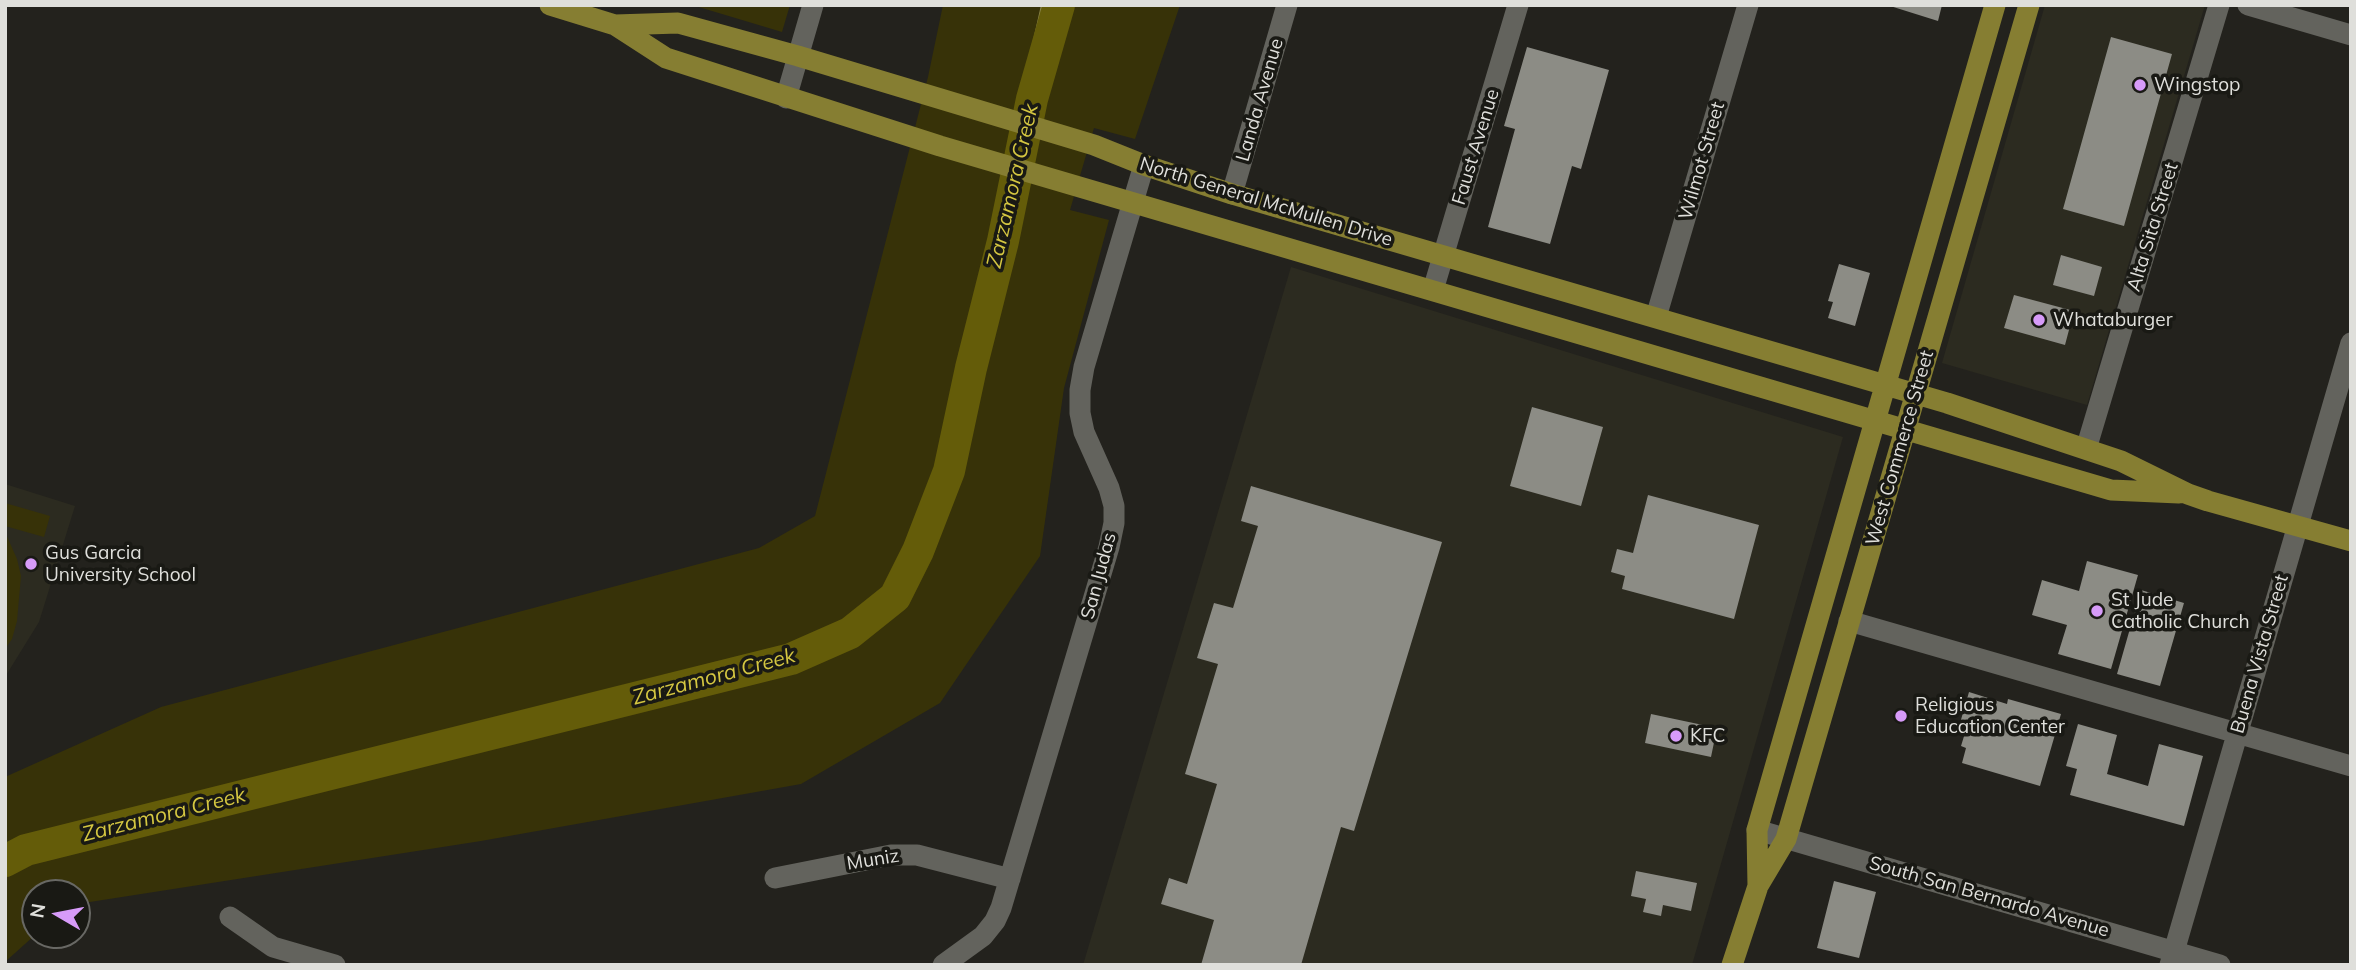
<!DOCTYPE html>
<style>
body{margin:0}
#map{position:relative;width:2356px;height:970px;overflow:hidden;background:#23221d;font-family:Mulish,sans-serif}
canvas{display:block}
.frame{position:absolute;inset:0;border:7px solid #dfdfdb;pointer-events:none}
.north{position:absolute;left:21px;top:879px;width:70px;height:70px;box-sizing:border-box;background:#191914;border:2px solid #686864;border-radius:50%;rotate:280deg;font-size:19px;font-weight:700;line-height:28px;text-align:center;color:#dfdfdb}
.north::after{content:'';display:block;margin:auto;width:24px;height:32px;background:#d79bf9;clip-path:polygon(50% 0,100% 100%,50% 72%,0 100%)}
</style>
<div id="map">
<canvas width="2356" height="970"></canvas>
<div class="frame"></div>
<div class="north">N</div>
</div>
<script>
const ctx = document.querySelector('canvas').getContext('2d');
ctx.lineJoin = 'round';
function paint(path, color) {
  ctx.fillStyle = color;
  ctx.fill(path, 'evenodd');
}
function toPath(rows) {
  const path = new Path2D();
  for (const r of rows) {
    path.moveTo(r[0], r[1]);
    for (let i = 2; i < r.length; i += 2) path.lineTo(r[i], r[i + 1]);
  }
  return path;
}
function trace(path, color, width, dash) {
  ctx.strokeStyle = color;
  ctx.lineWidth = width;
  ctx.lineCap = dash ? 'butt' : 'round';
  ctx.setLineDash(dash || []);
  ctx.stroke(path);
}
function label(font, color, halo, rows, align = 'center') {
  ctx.font = font + ' Mulish,sans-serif';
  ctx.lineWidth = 7;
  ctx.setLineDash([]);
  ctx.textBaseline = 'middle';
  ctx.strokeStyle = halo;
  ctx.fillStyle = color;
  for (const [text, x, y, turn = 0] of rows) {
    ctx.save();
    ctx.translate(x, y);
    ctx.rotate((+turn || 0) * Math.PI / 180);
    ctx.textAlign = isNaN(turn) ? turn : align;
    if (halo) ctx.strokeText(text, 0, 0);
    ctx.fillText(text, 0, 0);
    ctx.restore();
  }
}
const built = toPath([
 [2045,5,2205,5,2087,405,1942,363],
 [1291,267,1843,437,1692,965,1083,965],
 [5,484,75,506,39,622,5,677]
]);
const green = toPath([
 [692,5,790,5,782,32],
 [943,5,1180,5,1135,139,1094,128,1070,210,1109,220,1064,388,1040,556,940,703,801,784,481,841,77,904,77,893,35,893,35,935,5,962,5,777,161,707,759,548,815,516,928,77],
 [5,503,50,516,44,537,5,526],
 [5,532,17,559,21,576,17,621,12,639,5,649]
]);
const water = toPath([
 [1042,5,1072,5,1058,57,1046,56,1033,45,1042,5]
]);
const river = toPath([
 [5,861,26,850,791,659,850,633,895,597,918,551,949,471,971,368,1003,241,1032,99,1059,5]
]);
const building = toPath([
 [1887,5,1942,5,1938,21],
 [2111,37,2172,54,2124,226,2063,209],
 [1527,47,1609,70,1581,169,1572,166,1550,244,1488,227,1515,129,1504,126],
 [2061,255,2102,267,2094,296,2053,285],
 [1839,264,1870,273,1855,326,1828,318,1833,302,1828,301],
 [2014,295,2074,311,2065,345,2004,328],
 [1532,407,1603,427,1581,506,1510,486],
 [1251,486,1442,542,1354,831,1341,827,1301,965,1201,965,1214,920,1161,904,1169,878,1187,884,1217,784,1185,774,1218,664,1197,658,1214,603,1233,608,1258,526,1241,521],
 [1648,495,1759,525,1734,619,1622,589,1625,576,1611,572,1617,549,1633,553],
 [2087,561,2138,575,2111,669,2058,654,2067,625,2032,615,2042,580,2079,591],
 [2141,590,2184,603,2160,686,2117,674],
 [1969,692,2007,704,2008,699,2061,714,2040,786,1962,763,1966,748,1961,746,1965,733,1958,730],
 [1651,714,1717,728,1711,757,1645,743],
 [2078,724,2117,735,2107,774,2148,786,2159,744,2203,756,2184,826,2070,795,2077,769,2066,766],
 [1636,871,1697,883,1691,911,1663,905,1661,916,1643,912,1646,899,1631,896],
 [1834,881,1876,892,1859,958,1817,948]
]);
const minor = toPath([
 [2248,5,2351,35],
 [786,98,813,5],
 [1232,194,1287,5],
 [1433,290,1518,5],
 [1656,317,1748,5],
 [2086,449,2219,5],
 [1849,621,2351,766],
 [1757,830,2220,965],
 [775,878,891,855,917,855,1010,879],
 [230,917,273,947,335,965],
 [943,965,983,936,995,921,1001,908,1109,547,1114,523,1114,506,1109,488,1084,432,1080,413,1080,390,1084,367,1144,165],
 [2170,965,2351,343]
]);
const major = toPath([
 [550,5,615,25,666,58,940,146,2111,490,2179,493],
 [615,25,678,23,798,56,1094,145,1144,165,1232,194,1947,403,2121,461,2188,494,2208,501,2351,541],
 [1758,886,1757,830,1995,5],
 [1732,965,1758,886,1786,839,2029,5]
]);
const markers = [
 [2140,85,7,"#d79bf9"],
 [2039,320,7,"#d79bf9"],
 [31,564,7,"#d79bf9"],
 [2097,611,7,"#d79bf9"],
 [1901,716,7,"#d79bf9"],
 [1676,736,7,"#d79bf9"]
];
const poiNames = [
 ["Wingstop",2154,85],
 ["Whataburger",2053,320],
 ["Gus Garcia",45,553],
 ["University School",45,575],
 ["St Jude",2111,600],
 ["Catholic Church",2111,622],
 ["Religious",1915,705],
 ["Education Center",1915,727],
 ["KFC",1690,736]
];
const streetNames = [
 ["Landa Avenue",1260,100,-74],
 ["Faust Avenue",1476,147,-73],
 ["Wilmot Street",1702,161,-74],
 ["North General McMullen Drive",1266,202,17],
 ["Alta Sita Street",2153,227,-73],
 ["West Commerce Street",1900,448,-74],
 ["San Judas",1099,576,-75],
 ["Buena Vista Street",2260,654,-74],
 ["Muniz",873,860,-9],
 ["South San Bernardo Avenue",1989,897,16]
];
const waterNames = [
 ["Zarzamora Creek",1013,186,-77],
 ["Zarzamora Creek",714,677,-15],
 ["Zarzamora Creek",164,815,-14]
];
paint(built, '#2c2b20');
paint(green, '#373208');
paint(water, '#645c09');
trace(water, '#898348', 2);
trace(river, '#645c09', 32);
paint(building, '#8c8c85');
trace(minor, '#63635d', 21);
trace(major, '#867e32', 21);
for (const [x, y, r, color] of markers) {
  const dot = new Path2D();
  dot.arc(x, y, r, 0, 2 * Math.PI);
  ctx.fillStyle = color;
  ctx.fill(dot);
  trace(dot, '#191914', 2.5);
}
label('19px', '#dfdfdb', '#191914', poiNames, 'left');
label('19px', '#dfdfdb', '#191914', streetNames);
label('italic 21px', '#d4c641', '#191914', waterNames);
</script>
